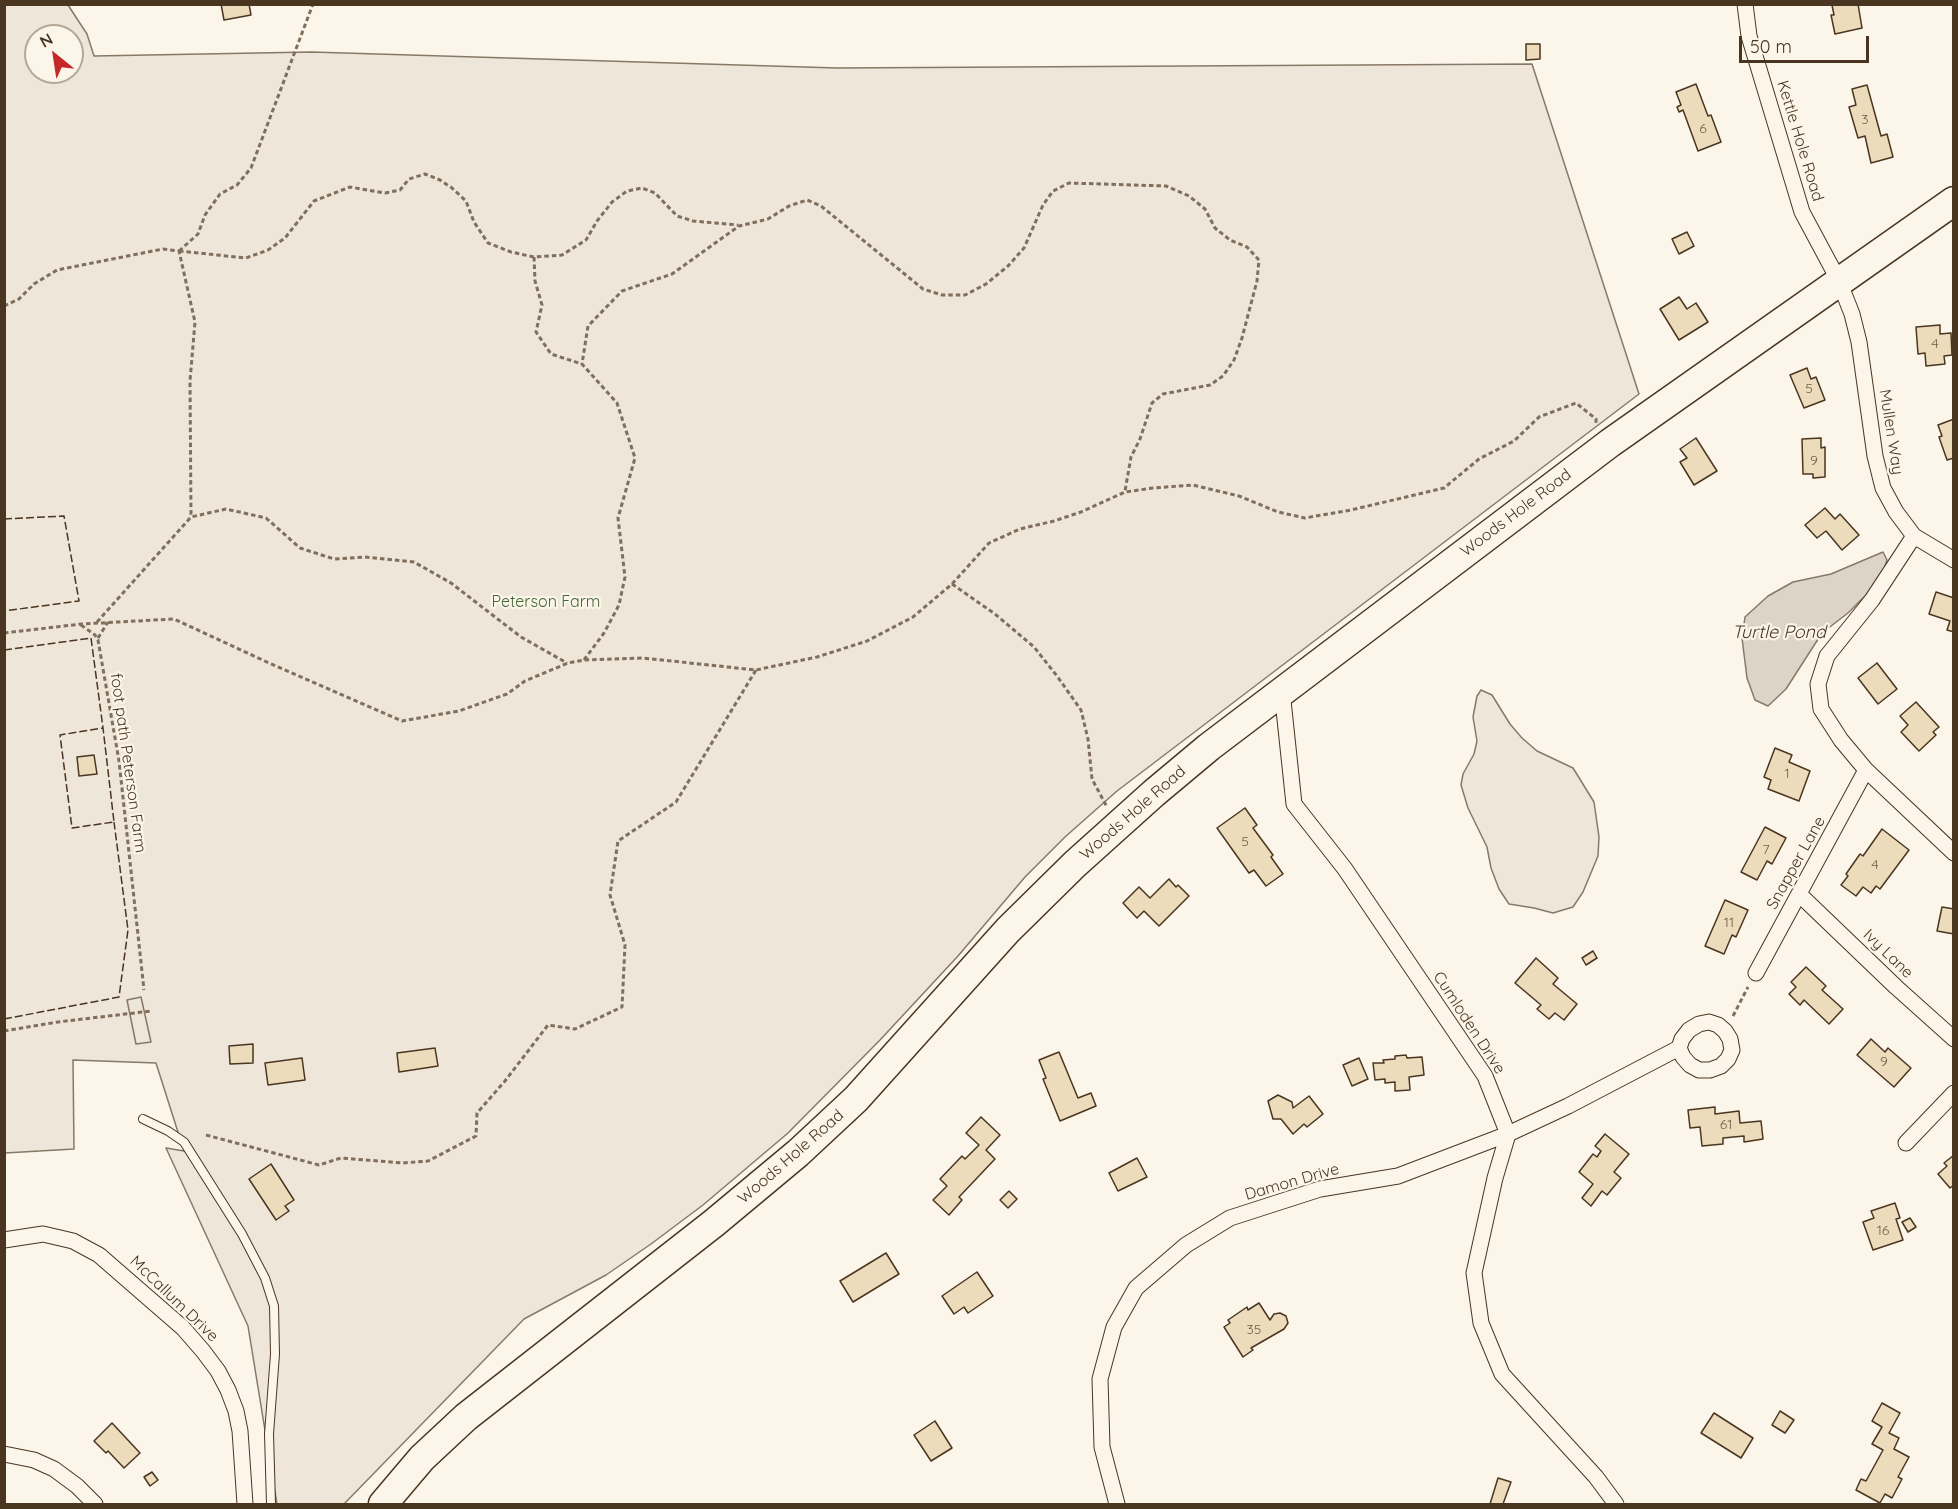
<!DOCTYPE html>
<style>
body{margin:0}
#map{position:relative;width:1958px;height:1509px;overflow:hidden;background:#fbf6e9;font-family:Quicksand,sans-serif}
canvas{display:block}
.frame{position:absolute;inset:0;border:6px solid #4a3520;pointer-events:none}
.north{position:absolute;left:24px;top:24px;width:60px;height:60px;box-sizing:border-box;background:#fbf6e9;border:2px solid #b4a999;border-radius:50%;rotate:330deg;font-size:16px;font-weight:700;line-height:24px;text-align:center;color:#4a3520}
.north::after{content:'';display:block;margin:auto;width:21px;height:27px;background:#c62828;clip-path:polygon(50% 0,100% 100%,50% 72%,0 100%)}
.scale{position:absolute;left:1739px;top:36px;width:130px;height:27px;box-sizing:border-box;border:3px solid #4a3520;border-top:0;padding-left:8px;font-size:18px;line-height:21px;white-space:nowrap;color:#4a3520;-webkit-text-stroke:4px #fbf6e9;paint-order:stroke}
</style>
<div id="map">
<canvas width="1958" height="1509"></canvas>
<div class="frame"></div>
<div class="north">N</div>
<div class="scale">50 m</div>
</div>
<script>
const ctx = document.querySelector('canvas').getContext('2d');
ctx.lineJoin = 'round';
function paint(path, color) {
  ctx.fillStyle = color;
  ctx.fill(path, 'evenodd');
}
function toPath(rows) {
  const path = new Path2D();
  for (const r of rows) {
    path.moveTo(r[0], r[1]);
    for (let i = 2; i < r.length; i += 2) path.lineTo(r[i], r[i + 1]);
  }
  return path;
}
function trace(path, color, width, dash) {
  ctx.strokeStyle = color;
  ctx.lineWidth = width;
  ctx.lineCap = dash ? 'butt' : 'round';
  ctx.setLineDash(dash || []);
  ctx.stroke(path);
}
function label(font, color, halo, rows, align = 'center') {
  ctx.font = font + ' Quicksand,sans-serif';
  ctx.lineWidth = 4.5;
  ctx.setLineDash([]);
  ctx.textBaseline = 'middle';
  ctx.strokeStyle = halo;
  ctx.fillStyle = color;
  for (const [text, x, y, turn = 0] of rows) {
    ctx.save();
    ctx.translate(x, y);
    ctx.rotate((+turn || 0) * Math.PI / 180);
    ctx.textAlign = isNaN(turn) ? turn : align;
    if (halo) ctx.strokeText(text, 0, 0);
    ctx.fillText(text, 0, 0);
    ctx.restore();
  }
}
const green = toPath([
 [5,5,68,5,87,34,94,56,311,52,837,68,1532,64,1639,394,1117,791,1065,837,1025,877,958,956,880,1040,788,1133,703,1205,651,1244,606,1275,524,1319,344,1504,277,1504,248,1326,166,1148,184,1151,156,1063,73,1060,74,1149,5,1153,5,5],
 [36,36,72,36,72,72,36,72,36,36],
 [1481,690,1492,695,1510,724,1522,738,1537,751,1573,768,1594,802,1599,837,1598,856,1583,892,1573,907,1553,913,1534,908,1509,904,1499,889,1491,868,1487,847,1468,808,1461,785,1463,774,1474,754,1477,741,1473,717,1477,696,1481,690]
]);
const parking = toPath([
 [141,997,151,1042,136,1044,127,1000,141,997]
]);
const water = toPath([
 [1883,552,1887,560,1881,580,1848,613,1822,633,1786,689,1768,706,1755,700,1747,678,1742,638,1745,617,1768,596,1793,582,1831,574,1883,552]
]);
const building = toPath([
 [221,4,249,4,251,15,224,20,221,4],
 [1829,4,1858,4,1862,28,1835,34,1831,15,1834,15,1832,5,1829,4],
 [1526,44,1540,44,1540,59,1526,60,1526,44],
 [1696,84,1708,116,1711,115,1721,142,1698,151,1683,110,1679,112,1677,107,1681,105,1676,92,1696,84],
 [1867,85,1881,136,1887,134,1893,157,1871,163,1865,136,1858,138,1849,107,1856,105,1852,89,1867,85],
 [1687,232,1694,246,1679,254,1672,239,1687,232],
 [1679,297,1687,309,1696,303,1708,322,1679,340,1660,309,1679,297],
 [1940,325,1940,334,1951,333,1952,355,1944,356,1945,364,1926,366,1925,353,1918,354,1916,327,1940,325],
 [1807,368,1811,379,1816,377,1825,400,1804,408,1790,375,1807,368],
 [1954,419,1954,458,1947,460,1939,437,1942,436,1938,425,1954,419],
 [1696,438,1717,471,1694,485,1680,462,1687,458,1680,449,1696,438],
 [1821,438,1821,448,1825,447,1825,477,1813,478,1813,474,1803,474,1802,439,1821,438],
 [1825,508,1835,519,1840,514,1859,535,1842,550,1826,531,1817,538,1805,525,1825,508],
 [1936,592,1954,598,1954,632,1947,630,1950,621,1929,614,1936,592],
 [1877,663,1897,689,1878,704,1858,678,1877,663],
 [1916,702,1939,727,1933,732,1936,735,1919,751,1901,732,1908,725,1900,716,1916,702],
 [1775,748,1792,755,1789,762,1810,771,1799,801,1768,789,1771,780,1764,777,1775,748],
 [94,755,97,774,79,776,77,757,94,755],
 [1245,808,1257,825,1253,828,1273,855,1271,857,1283,874,1266,886,1254,870,1249,873,1217,828,1245,808],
 [1765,827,1786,838,1772,864,1767,861,1757,880,1741,872,1765,827],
 [1882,829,1909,850,1880,889,1876,886,1871,893,1863,887,1856,896,1841,885,1848,876,1846,874,1860,854,1863,856,1882,829],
 [1169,879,1176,887,1178,885,1189,896,1159,926,1144,911,1137,918,1123,903,1139,887,1150,898,1169,879],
 [1725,900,1748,910,1736,937,1732,935,1724,954,1705,946,1725,900],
 [1942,907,1954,909,1954,934,1937,931,1942,907],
 [1593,951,1597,958,1586,965,1582,958,1593,951],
 [1536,958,1558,978,1553,984,1577,1004,1564,1020,1555,1013,1549,1019,1537,1009,1541,1005,1515,983,1536,958],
 [1806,967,1826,986,1822,990,1843,1009,1829,1024,1804,1000,1800,1005,1789,994,1796,987,1791,982,1806,967],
 [1871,1039,1885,1052,1888,1048,1911,1068,1894,1087,1857,1055,1871,1039],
 [253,1044,253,1063,230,1064,229,1046,253,1044],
 [435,1048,438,1066,399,1072,397,1053,435,1048],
 [1059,1052,1078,1098,1091,1093,1096,1106,1060,1121,1043,1079,1046,1078,1039,1060,1059,1052],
 [1406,1055,1407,1058,1422,1057,1424,1075,1409,1077,1410,1090,1395,1091,1395,1082,1385,1083,1385,1079,1375,1080,1373,1063,1384,1063,1383,1060,1395,1059,1395,1056,1406,1055],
 [302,1058,305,1080,268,1085,265,1063,302,1058],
 [1359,1058,1368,1079,1352,1086,1343,1065,1359,1058],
 [1278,1095,1292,1102,1293,1108,1309,1096,1323,1114,1307,1127,1304,1124,1293,1134,1281,1119,1273,1119,1268,1101,1278,1095],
 [1715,1107,1715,1114,1739,1111,1740,1123,1761,1121,1763,1139,1744,1142,1744,1136,1723,1138,1723,1144,1702,1146,1700,1127,1690,1128,1688,1110,1715,1107],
 [981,1117,1000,1135,986,1150,995,1159,959,1197,962,1200,949,1215,933,1200,947,1186,940,1179,962,1156,965,1159,979,1145,966,1133,981,1117],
 [1605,1134,1629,1154,1614,1172,1621,1178,1607,1195,1602,1191,1591,1206,1582,1198,1593,1184,1579,1172,1593,1154,1597,1157,1601,1151,1595,1146,1605,1134],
 [1954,1155,1954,1185,1950,1188,1938,1174,1947,1166,1944,1163,1954,1155],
 [1137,1158,1147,1177,1118,1191,1109,1173,1137,1158],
 [271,1164,294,1200,285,1206,289,1211,276,1220,249,1179,271,1164],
 [1009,1191,1017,1199,1008,1208,1000,1200,1009,1191],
 [1895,1203,1900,1218,1896,1219,1903,1240,1873,1250,1863,1222,1874,1218,1871,1211,1895,1203],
 [1910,1218,1916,1227,1908,1232,1902,1222,1910,1218],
 [886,1253,899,1274,853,1302,840,1281,886,1253],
 [977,1272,993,1296,968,1313,964,1307,954,1314,942,1296,977,1272],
 [1259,1303,1270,1320,1274,1314,1280,1313,1286,1316,1288,1323,1284,1329,1251,1348,1253,1350,1243,1357,1224,1327,1230,1323,1228,1320,1247,1307,1248,1310,1259,1303],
 [1882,1403,1900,1413,1889,1433,1899,1438,1894,1449,1909,1457,1898,1477,1902,1479,1892,1498,1885,1494,1880,1503,1856,1490,1861,1479,1866,1481,1883,1450,1872,1444,1882,1427,1872,1421,1882,1403],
 [1780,1411,1794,1420,1785,1433,1772,1425,1780,1411],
 [1714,1413,1753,1438,1741,1458,1701,1433,1714,1413],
 [935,1421,952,1448,931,1461,914,1435,935,1421],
 [112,1423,140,1453,124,1468,108,1451,106,1453,94,1441,112,1423],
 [152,1472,158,1480,150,1486,144,1477,152,1472],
 [1498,1478,1511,1482,1503,1504,1490,1504,1498,1478]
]);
const path = toPath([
 [179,251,246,258,268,250,285,238,314,201,350,187,385,193,400,190,409,179,425,174,440,180,452,188,466,201,474,222,488,243,511,252,534,257,562,255,586,240,597,221,612,202,627,191,642,188,655,193,677,216,693,221,738,225],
 [179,251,198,234,205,215,220,194,237,185,251,168,313,4],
 [534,257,535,281,542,305,536,332,551,354,582,364],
 [4,306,19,299,34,284,57,270,163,249,179,251,195,322,190,381,191,517],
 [952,584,995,614,1034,647,1057,676,1081,710,1088,739,1092,779,1107,807],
 [97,622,191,517,226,509,266,518,300,548,334,559,365,557,414,562,451,583,521,637,567,663],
 [81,625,95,635,98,640,119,761,144,990],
 [4,633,81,624,174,619,269,663,402,721,459,711,507,694,525,681,568,663,584,660,643,658,756,670,817,657,867,641,913,617,952,584,989,543,1020,529,1054,521,1081,512,1125,492,1153,488,1193,485,1239,496,1278,512,1305,518,1351,510,1444,488,1479,459,1514,441,1539,417,1576,403,1596,419,1596,424],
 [98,638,108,622],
 [584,660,604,633,619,605,625,577,618,518,635,458,617,403,582,364,588,326,622,291,672,274,739,226,768,219,789,206,807,200,821,206,923,289,942,295,965,295,986,284,1008,266,1024,248,1043,205,1053,191,1069,183,1166,186,1189,196,1205,209,1215,228,1230,240,1247,247,1259,260,1257,281,1242,338,1234,360,1223,376,1210,385,1163,394,1152,403,1140,439,1131,457,1125,491],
 [1733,1016,1748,987],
 [4,1031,58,1022,151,1011],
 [206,1135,319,1165,341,1158,403,1163,428,1161,476,1136,477,1113,505,1081,548,1025,575,1029,622,1007,625,945,610,895,618,841,676,802,756,670]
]);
const lane = toPath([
 [143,1119,168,1131,184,1142,242,1234,265,1278,274,1306,275,1354,269,1434,271,1504]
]);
const street = toPath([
 [1745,4,1749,36,1802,212,1839,281,1852,314,1859,342,1875,456,1883,488,1896,512,1914,536,1954,560],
 [1914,536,1872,600,1827,656,1818,684,1821,709,1841,740,1866,770,1954,853],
 [1282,691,1294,804,1345,869,1485,1076,1508,1134,1495,1178,1474,1273,1481,1323,1502,1374,1596,1477,1616,1504],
 [1799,894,1896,987,1954,1039],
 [1756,973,1866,770],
 [1906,1143,1954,1093],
 [4,1240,43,1234,73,1241,99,1255,183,1328,203,1351,218,1371,228,1390,236,1411,240,1431,245,1504],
 [4,1454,34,1460,54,1469,77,1486,95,1504],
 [1117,1504,1102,1447,1100,1379,1114,1327,1136,1288,1186,1245,1230,1218,1320,1189,1398,1176,1508,1134,1568,1106,1679,1048,1682,1039,1689,1030,1699,1024,1709,1022,1718,1025,1725,1031,1730,1039,1732,1050,1728,1059,1721,1066,1710,1070,1699,1070,1690,1065,1683,1057,1679,1048]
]);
const highway = toPath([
 [383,1504,422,1458,466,1417,714,1223,798,1153,856,1099,1008,930,1075,864,1154,793,1209,747,1610,443,1954,201]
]);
const fence = toPath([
 [4,519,64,516,79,601,4,611],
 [4,650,91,638,103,728,114,822,72,828,60,735,103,728],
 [4,1019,119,997,128,930,114,822]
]);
const numberNames = [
 ["3",1865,120],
 ["6",1703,129],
 ["4",1935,344],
 ["5",1809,389],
 ["9",1814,461],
 ["1",1787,774],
 ["5",1245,842],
 ["7",1766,850],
 ["4",1875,865],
 ["11",1729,923],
 ["9",1884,1062],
 ["61",1726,1125],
 ["16",1883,1231],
 ["35",1254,1330]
];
const streetNames = [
 ["Kettle Hole Road",1800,141,73],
 ["Mullen Way",1891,432,81],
 ["Woods Hole Road",1516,513,-37],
 ["foot path Peterson Farm",128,763,82],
 ["Woods Hole Road",1133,813,-41],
 ["Snapper Lane",1796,863,-61],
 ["Ivy Lane",1888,954,44],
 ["Cumloden Drive",1469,1023,57],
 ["Woods Hole Road",791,1157,-41],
 ["Damon Drive",1292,1182,-16],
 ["McCallum Drive",174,1299,44]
];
const parkNames = [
 ["Peterson Farm",546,602]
];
const waterNames = [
 ["Turtle Pond",1779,633]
];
paint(green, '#ede6d9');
trace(green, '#887966', 1.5);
paint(parking, '#ede7d9');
trace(parking, '#887966', 1.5);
paint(water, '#dcd4c6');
trace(water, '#887966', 1.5);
paint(building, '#ecdcbc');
trace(building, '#4a3520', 1.5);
trace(lane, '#4a3520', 10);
trace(street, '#4a3520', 17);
trace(highway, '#4a3520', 31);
trace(path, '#7f6f5c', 3, [4.5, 3]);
trace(lane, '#fbf6e9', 8);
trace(street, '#fbf6e9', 15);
trace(highway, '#fbf6e9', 28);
trace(fence, '#4a3520', 1.5, [8, 3]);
label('14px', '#725f47', null, numberNames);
label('16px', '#4a3520', '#fbf6e9', streetNames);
label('16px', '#436837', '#fbf6e9', parkNames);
label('italic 18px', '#4a3520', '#fbf6e9', waterNames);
</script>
